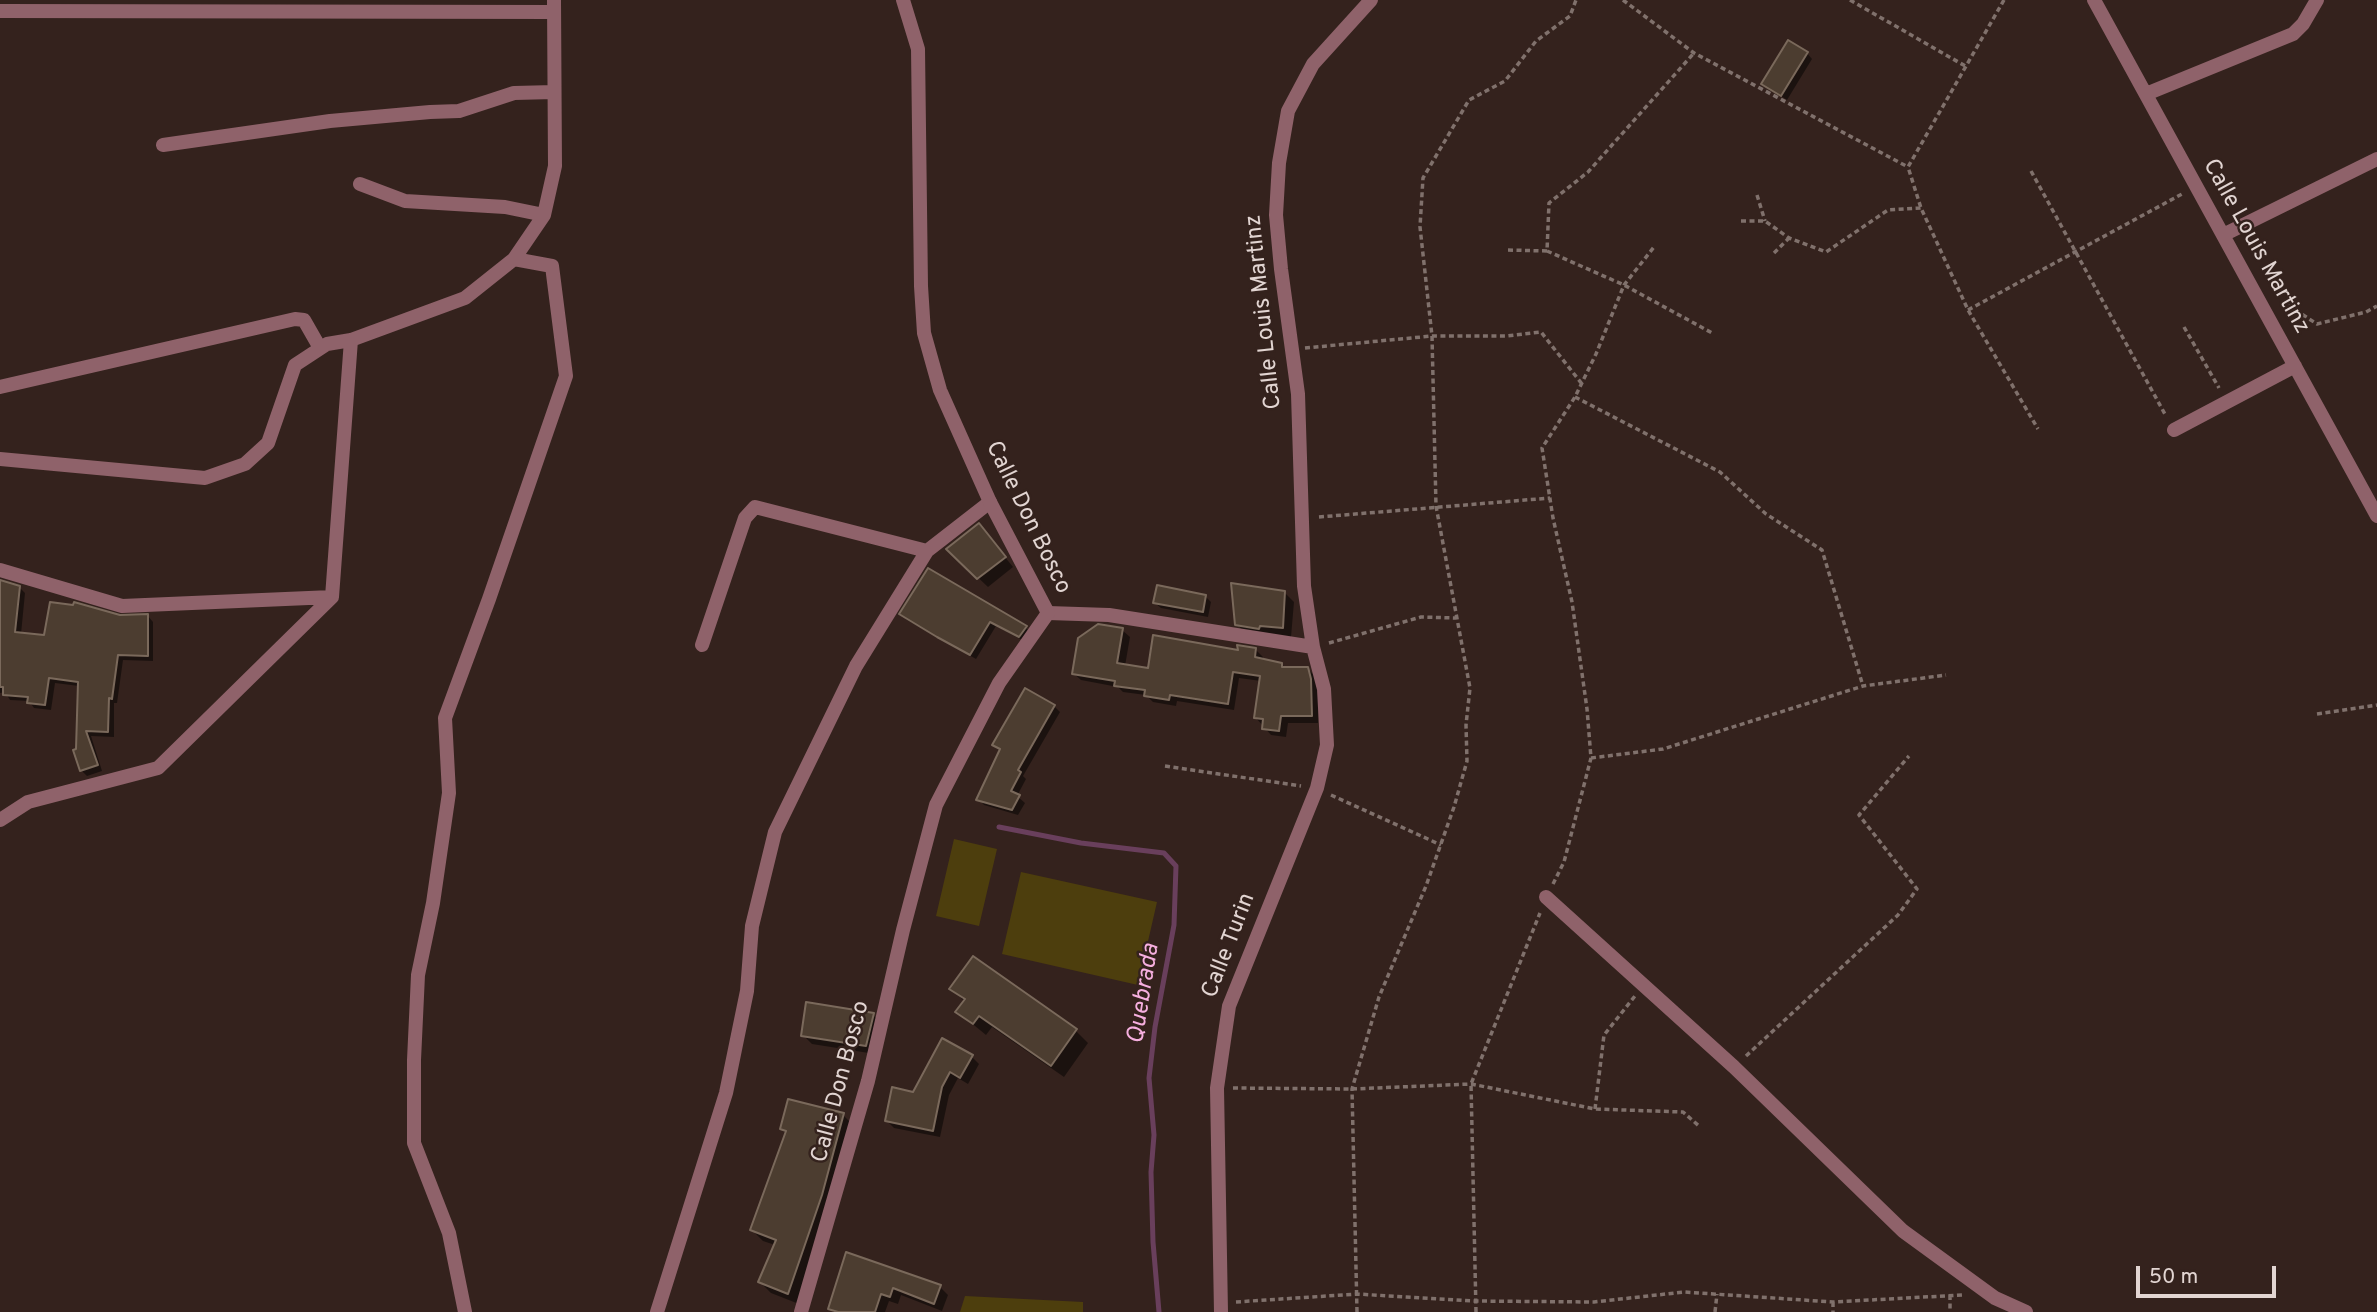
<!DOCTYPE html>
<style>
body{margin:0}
#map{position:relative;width:2377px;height:1312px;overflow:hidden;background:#34221d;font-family:Overpass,sans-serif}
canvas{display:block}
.scale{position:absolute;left:2136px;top:1266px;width:140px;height:32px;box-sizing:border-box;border:4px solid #e2d5d2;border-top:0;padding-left:9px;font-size:21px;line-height:24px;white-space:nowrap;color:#e2d5d2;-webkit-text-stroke:5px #34221d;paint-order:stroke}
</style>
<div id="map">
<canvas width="2377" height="1312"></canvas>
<div class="scale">50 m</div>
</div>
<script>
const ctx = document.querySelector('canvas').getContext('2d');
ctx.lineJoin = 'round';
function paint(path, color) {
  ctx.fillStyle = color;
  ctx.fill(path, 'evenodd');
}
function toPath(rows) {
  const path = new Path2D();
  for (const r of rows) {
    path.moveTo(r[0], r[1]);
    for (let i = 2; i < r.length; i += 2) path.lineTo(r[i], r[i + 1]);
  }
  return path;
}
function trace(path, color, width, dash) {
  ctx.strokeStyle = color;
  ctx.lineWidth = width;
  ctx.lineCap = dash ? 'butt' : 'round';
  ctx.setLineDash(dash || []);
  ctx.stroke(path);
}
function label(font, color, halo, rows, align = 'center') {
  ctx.font = font + ' Overpass,sans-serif';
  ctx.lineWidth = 5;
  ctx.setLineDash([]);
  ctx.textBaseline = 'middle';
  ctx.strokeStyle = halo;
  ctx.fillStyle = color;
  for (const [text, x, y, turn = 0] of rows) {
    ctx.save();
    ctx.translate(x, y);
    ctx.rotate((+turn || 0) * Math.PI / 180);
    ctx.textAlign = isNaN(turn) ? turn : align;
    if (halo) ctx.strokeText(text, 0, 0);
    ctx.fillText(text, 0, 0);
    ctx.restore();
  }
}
const green = toPath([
 [954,839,997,849,979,926,936,916],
 [1021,872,1157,902,1138,985,1002,954],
 [965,1296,1083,1302,1083,1312,960,1312]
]);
const shadow = toPath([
 [1807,53,1812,59,1787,100,1764,84],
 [979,525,1013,567,988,587,948,549],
 [928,571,1026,628,1031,633,1026,642,996,626,976,659,907,620,901,614],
 [0,582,19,587,25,593,21,634,45,637,119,617,148,616,153,622,153,661,123,660,117,703,114,703,114,737,91,736,102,771,87,776,81,770,79,686,55,683,51,710,34,708,29,701,10,700,5,692,0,693],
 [1285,593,1294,602,1291,637,1246,634,1237,624],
 [1205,596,1211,602,1208,617,1161,608,1155,603],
 [1122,630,1130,637,1125,666,1149,670,1256,650,1263,657,1262,661,1282,664,1286,669,1308,669,1315,676,1318,687,1318,723,1288,723,1286,737,1271,735,1256,718,1261,681,1239,678,1234,710,1177,701,1176,706,1153,702,1146,695,1123,692,1118,687,1081,680,1073,673],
 [1054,706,1060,712,1023,776,1026,779,1017,796,1025,803,1018,815,984,805,979,799,1000,750,994,744],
 [973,958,1076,1031,1088,1043,1064,1077,992,1027,986,1035,958,1012,965,1002,952,988],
 [873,1015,882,1024,875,1054,812,1044,803,1035],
 [971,1056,979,1064,968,1084,958,1078,949,1095,940,1137,894,1128,886,1120,914,1094],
 [843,1115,854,1126,799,1304,771,1293,760,1282,775,1245,763,1241,752,1230,787,1134,781,1129],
 [847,1255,940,1287,948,1295,942,1311,901,1295,898,1304,889,1301,885,1312,834,1312,830,1308]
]);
const stream = toPath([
 [999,827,1081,843,1164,853,1176,866,1174,925,1155,1027,1149,1078,1154,1135,1151,1172,1153,1242,1159,1312]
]);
const building = toPath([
 [1788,40,1808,52,1781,96,1761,84,1788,40],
 [979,523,1006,557,977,579,946,549,979,523],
 [928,568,1027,626,1019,637,990,622,970,655,937,637,899,614,928,568],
 [0,580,20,586,15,632,44,635,50,602,73,605,74,602,120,615,148,614,148,656,118,655,112,699,109,698,108,732,86,731,98,765,80,771,73,750,76,749,78,682,49,678,45,705,27,703,28,697,3,695,3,687,0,687,0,580],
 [1231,583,1285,591,1283,628,1260,626,1259,629,1235,625,1231,583],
 [1157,585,1206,595,1203,612,1153,603,1157,585],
 [1098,624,1123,628,1117,663,1148,668,1153,635,1238,650,1237,645,1256,648,1255,657,1282,663,1282,667,1308,667,1311,679,1312,716,1281,716,1279,731,1262,729,1263,719,1254,718,1260,676,1233,672,1228,704,1170,695,1169,700,1144,696,1145,690,1114,686,1115,681,1072,674,1078,638,1098,624],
 [1025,688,1055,705,1018,770,1021,772,1011,791,1020,795,1012,810,976,800,1000,749,992,745,1025,688],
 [973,956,1077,1029,1051,1066,979,1016,973,1024,955,1012,965,999,949,989,973,956],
 [806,1002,874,1013,866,1046,801,1036,806,1002],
 [942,1038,973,1055,960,1078,950,1072,942,1087,933,1131,885,1121,892,1087,913,1092,942,1038],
 [788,1099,844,1113,822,1195,788,1294,758,1282,776,1240,750,1230,786,1131,780,1129,788,1099],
 [846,1252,941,1285,934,1304,893,1288,890,1297,881,1294,875,1312,838,1312,828,1309,846,1252]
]);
const path = toPath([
 [1623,0,1694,53,1908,167],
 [1850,0,1967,67],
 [2004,0,1908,167,1921,208,1968,310,2038,429],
 [2031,171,2166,416],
 [1757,195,1765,221],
 [1741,221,1765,221,1789,238,1826,252,1888,210,1921,208],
 [1508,250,1547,251,1549,203,1588,172,1694,53],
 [1547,251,1624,285,1714,334],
 [1774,253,1789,238],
 [2280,304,2286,304,2317,324,2366,312,2377,306],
 [1968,310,2182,194],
 [2184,327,2219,388],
 [1305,348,1432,336,1507,336,1541,332,1582,384],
 [1575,397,1720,472,1766,514,1822,550,1863,686],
 [1319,517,1550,498],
 [1329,643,1421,617,1456,618],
 [2317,714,2377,705],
 [1591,758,1663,749,1863,686,1946,675],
 [1165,766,1301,786],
 [1331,795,1441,845],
 [1553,884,1564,862,1591,758,1587,709,1572,602,1553,518,1542,448,1575,397,1596,354,1624,285,1654,247],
 [1746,1056,1898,915,1917,889,1859,815,1909,756],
 [1233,1088,1352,1089,1471,1084,1595,1109,1683,1112,1699,1126],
 [1595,1109,1604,1035,1635,996],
 [1950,1295,1950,1312],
 [1236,1302,1357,1294,1475,1301,1594,1302,1684,1292,1833,1302,1962,1295],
 [1833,1302,1833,1312],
 [1357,1312,1352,1089,1379,997,1426,886,1454,807,1467,761,1466,725,1470,688,1436,506,1432,336,1420,227,1423,178,1469,100,1505,81,1536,41,1570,16,1576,0],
 [1476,1312,1471,1084,1540,913],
 [1715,1312,1717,1294]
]);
const minor = toPath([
 [2094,0,2377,516],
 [0,11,554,12],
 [2146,94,2293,34,2303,24,2317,0],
 [163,145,330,121,430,112,459,111,514,93,554,92],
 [360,184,405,201,505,207,544,215],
 [2223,235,2377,159],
 [0,387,295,319,304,320,320,348],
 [2174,430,2295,366],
 [0,459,205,478,245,464,268,443,295,365,327,344,351,340,465,298,514,259,544,215,555,166,554,0],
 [0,570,122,606,332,597],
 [1048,613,1109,615,1313,647],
 [702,645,745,518,755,507,927,551],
 [0,820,28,802,158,768,332,597,351,340],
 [1546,897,1734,1067,1903,1231,1995,1298,2026,1312],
 [465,1312,449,1233,414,1143,414,1060,418,975,433,903,449,793,445,718,489,599,566,376,552,266,514,259],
 [657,1312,726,1093,747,991,752,926,775,832,856,666,927,551,990,502],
 [1221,1312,1217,1088,1229,1006,1317,788,1327,745,1324,689,1313,647,1304,586,1298,394,1281,269,1276,215,1279,163,1288,111,1313,64,1371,0]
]);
const tertiary = toPath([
 [801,1312,868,1081,903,930,936,805,999,683,1048,613,990,502,940,390,924,333,921,286,918,49,903,0]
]);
const streetNames = [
 ["Calle Louis Martinz",2255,247,61],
 ["Calle Louis Martinz",1265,312,-96],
 ["Calle Don Bosco",1027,518,64],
 ["Calle Turin",1230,946,-69],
 ["Calle Don Bosco",842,1082,-75]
];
const waterNames = [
 ["Quebrada",1145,994,-81]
];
paint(green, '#4d3e0d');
paint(shadow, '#0007');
trace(stream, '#693f5c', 5);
paint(building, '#4c3d30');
trace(building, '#7a695b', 2);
trace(path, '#80716c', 3.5, [5, 3.5]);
trace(minor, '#8f626a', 14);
trace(tertiary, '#8f626a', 14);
label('23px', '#e2d5d2', '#34221d', streetNames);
label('italic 24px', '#f6afdf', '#34221d', waterNames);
</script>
